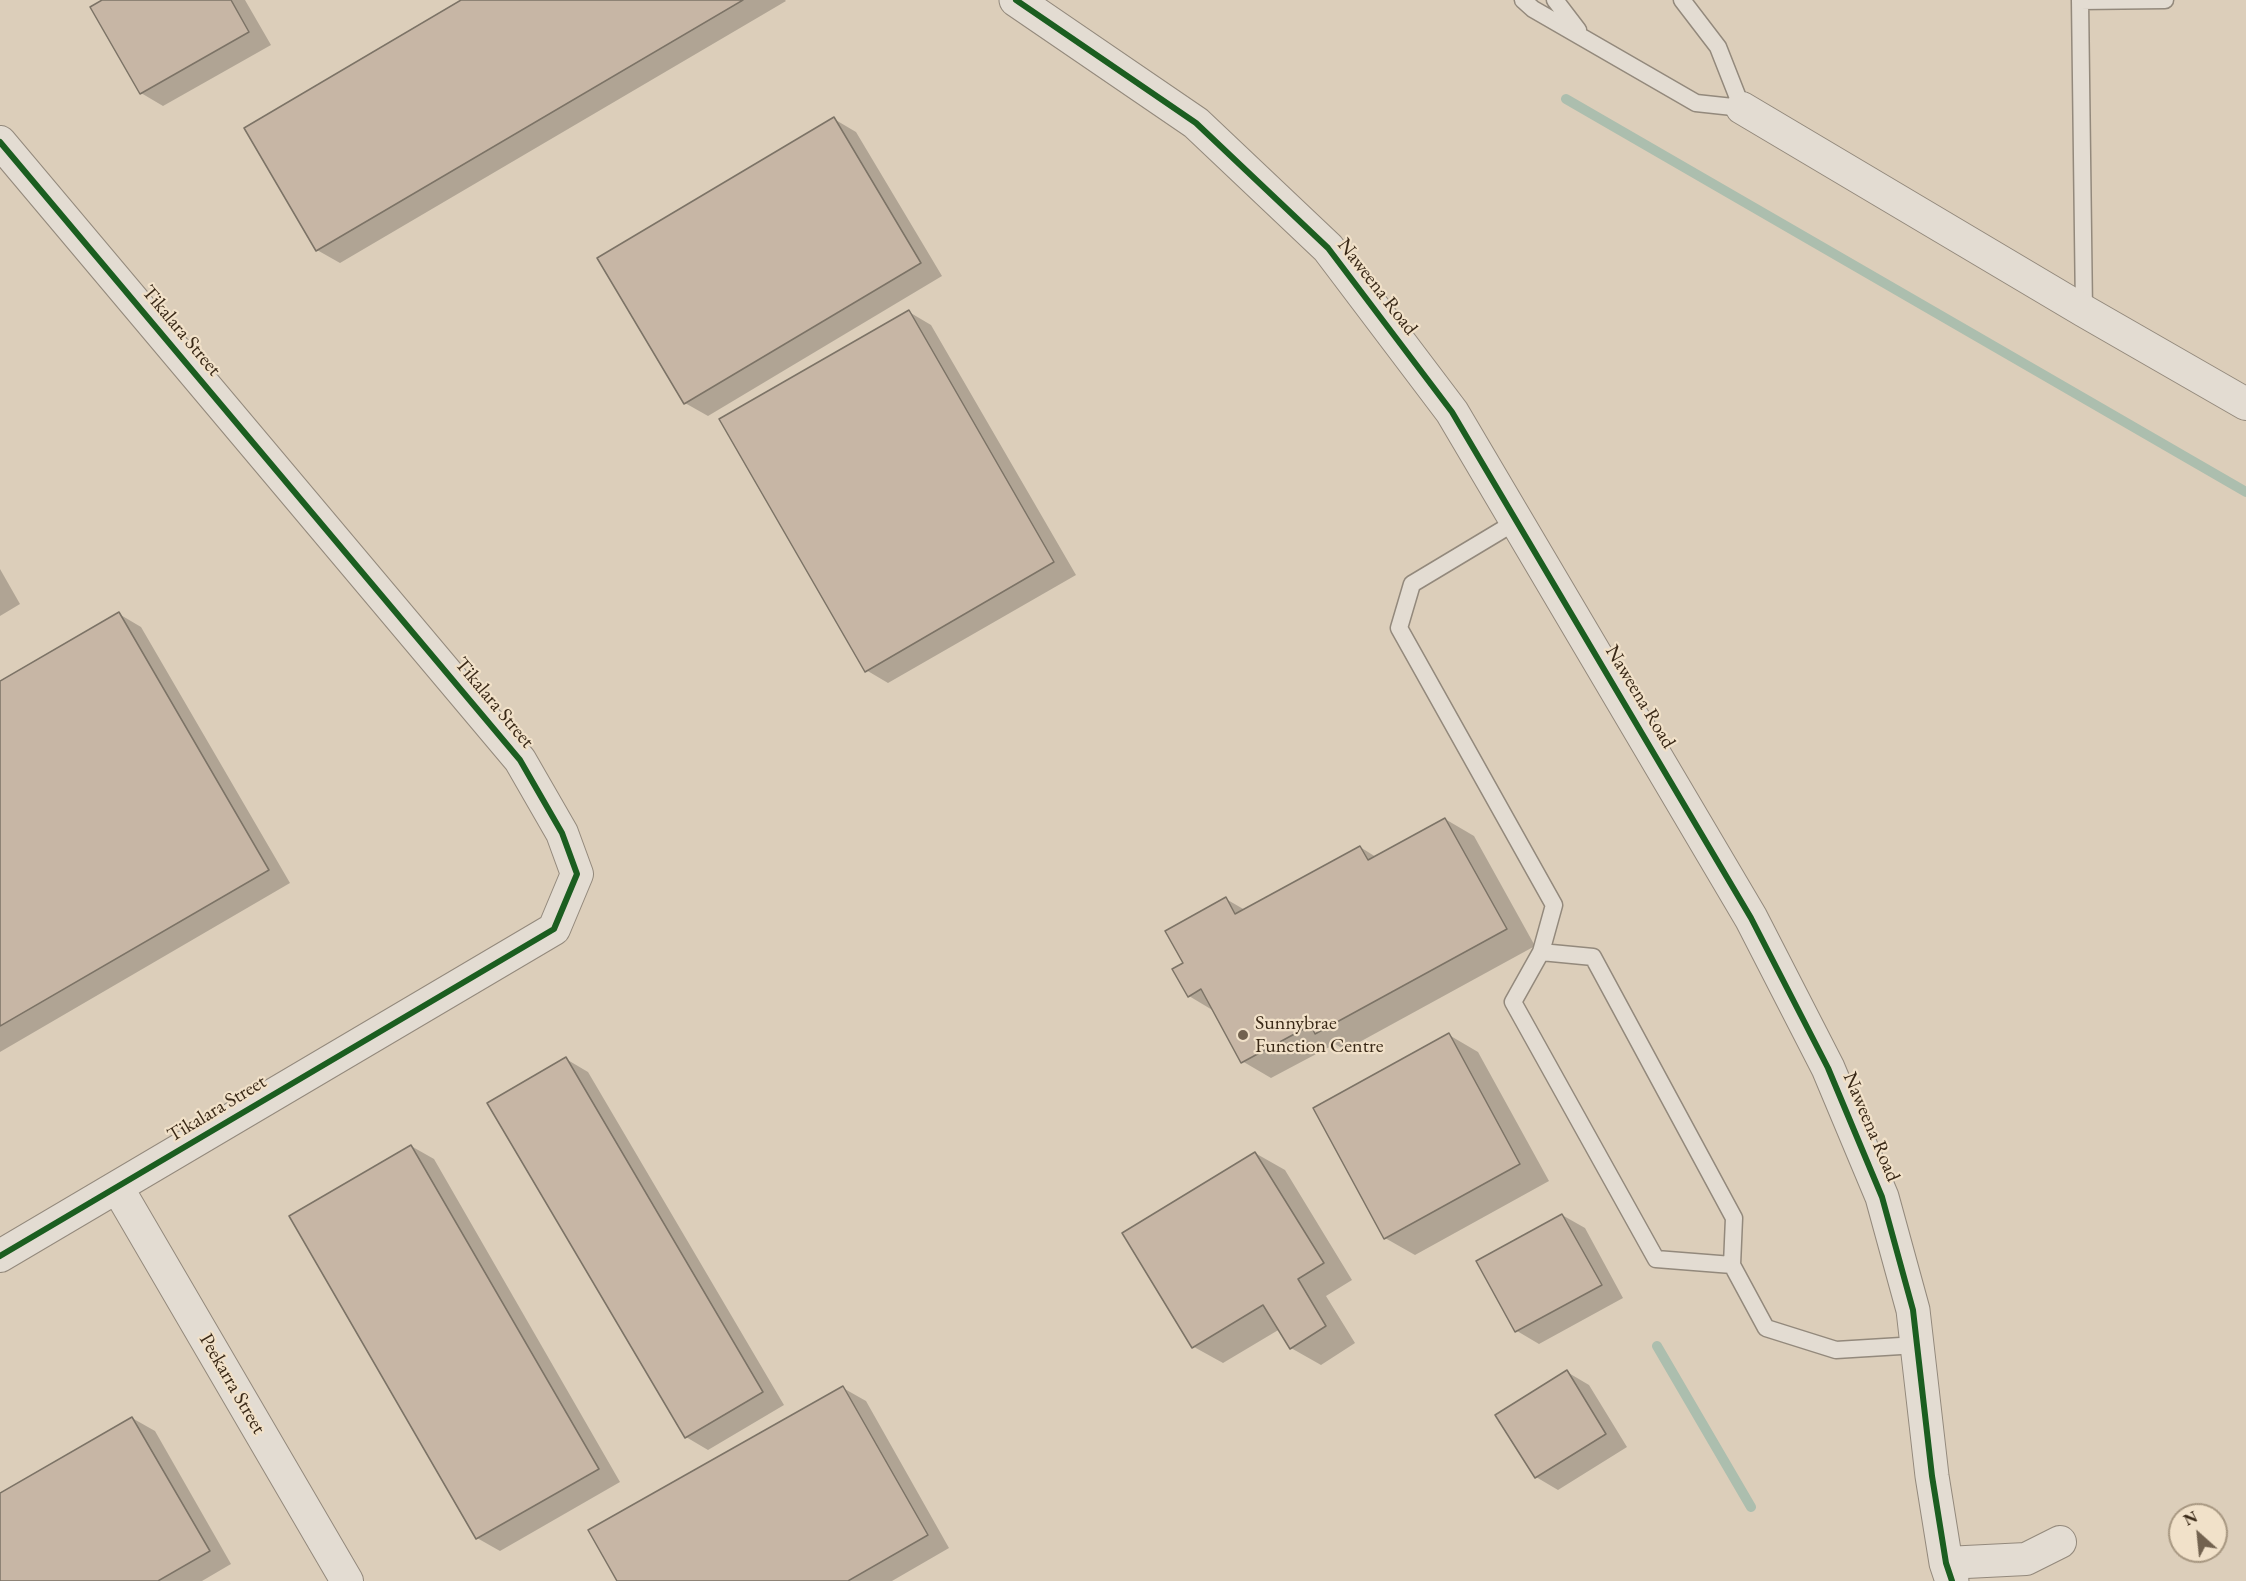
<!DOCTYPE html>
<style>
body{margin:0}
#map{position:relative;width:2246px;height:1581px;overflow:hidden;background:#dcceba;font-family:"EB Garamond",serif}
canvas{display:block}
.north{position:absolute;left:2168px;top:1503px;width:60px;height:60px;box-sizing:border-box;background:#f1e1c9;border:2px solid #a79781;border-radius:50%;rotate:333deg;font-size:16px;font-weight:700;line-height:24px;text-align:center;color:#392816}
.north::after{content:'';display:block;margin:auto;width:21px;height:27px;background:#72624f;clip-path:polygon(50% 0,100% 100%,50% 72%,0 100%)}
</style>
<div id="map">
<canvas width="2246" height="1581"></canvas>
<div class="north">N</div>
</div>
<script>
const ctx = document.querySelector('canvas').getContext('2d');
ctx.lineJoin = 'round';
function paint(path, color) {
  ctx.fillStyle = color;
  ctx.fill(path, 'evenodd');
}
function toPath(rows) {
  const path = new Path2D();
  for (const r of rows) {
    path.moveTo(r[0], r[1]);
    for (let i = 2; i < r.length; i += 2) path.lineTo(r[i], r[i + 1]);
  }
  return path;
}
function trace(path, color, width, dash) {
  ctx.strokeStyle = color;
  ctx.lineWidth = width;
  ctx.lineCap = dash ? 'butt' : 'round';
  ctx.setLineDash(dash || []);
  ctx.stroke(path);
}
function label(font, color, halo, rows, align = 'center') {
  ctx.font = font + ' "EB Garamond",serif';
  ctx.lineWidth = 4.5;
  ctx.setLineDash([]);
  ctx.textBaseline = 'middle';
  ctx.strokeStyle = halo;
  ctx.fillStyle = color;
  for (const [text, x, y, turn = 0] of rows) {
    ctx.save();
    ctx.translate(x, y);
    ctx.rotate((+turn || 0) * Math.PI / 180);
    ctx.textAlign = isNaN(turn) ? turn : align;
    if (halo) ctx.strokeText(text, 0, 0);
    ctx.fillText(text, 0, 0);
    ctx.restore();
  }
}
const shadow = toPath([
 [105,0,245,0,271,45,163,106,141,93],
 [464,0,785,0,786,1,340,263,317,250],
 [834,119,856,132,942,276,708,416,685,403],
 [909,312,931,325,1076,575,888,683,866,670],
 [0,569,20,604,0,616],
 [119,614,141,627,290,883,0,1052,0,683],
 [1445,819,1474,836,1535,946,1345,1050,1335,1044,1271,1078,1242,1061,1214,1011,1189,996,1185,963,1226,899,1245,910,1360,847,1376,857],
 [1449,1035,1478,1052,1549,1181,1415,1255,1385,1238],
 [566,1059,588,1072,784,1405,708,1450,686,1437],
 [411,1146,434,1159,620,1482,500,1551,477,1538,291,1216],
 [1255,1153,1285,1170,1352,1280,1326,1296,1355,1343,1321,1365,1291,1348,1280,1329,1223,1363,1194,1347],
 [1562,1215,1585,1228,1623,1298,1539,1344,1517,1331,1478,1262],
 [1567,1372,1589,1385,1627,1447,1558,1490,1536,1477],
 [843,1388,866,1401,949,1548,892,1581,619,1581],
 [132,1418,155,1431,231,1564,202,1581,0,1581,0,1495]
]);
const stream = toPath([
 [1566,99,2246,492],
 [1657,1346,1751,1507]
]);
const building = toPath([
 [102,0,231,0,249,32,140,94,90,7,102,0],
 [461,0,743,0,316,251,244,128,461,0],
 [834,117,921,263,684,404,597,258,834,117],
 [909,310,1054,562,865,672,719,419,909,310],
 [119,612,269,870,0,1026,0,681,119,612],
 [1445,818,1507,929,1315,1034,1311,1025,1241,1063,1201,989,1188,997,1172,969,1183,963,1165,931,1226,897,1235,914,1360,846,1368,860,1445,818],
 [1449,1033,1520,1164,1384,1239,1313,1108,1449,1033],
 [566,1057,763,1392,685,1438,487,1103,566,1057],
 [411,1145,599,1469,476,1539,289,1216,411,1145],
 [1255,1152,1324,1263,1298,1279,1326,1326,1290,1349,1263,1305,1192,1348,1122,1233,1255,1152],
 [1562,1214,1602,1285,1515,1332,1476,1261,1562,1214],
 [1567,1370,1606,1434,1535,1478,1495,1415,1567,1370],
 [843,1386,928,1535,848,1581,617,1581,588,1530,843,1386],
 [132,1417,210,1551,158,1581,0,1581,0,1493,132,1417]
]);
const service = toPath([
 [1523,0,1533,9,1696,103,1742,108,1718,47,1682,0],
 [1555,0,1578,30],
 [2080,0,2084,311],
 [2080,1,2165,0],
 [1517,521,1412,584,1399,628,1554,905,1541,952],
 [1732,1265,1734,1218,1593,957,1541,952,1513,1002,1656,1259,1732,1265,1766,1328,1836,1350,1917,1345]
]);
const minor = toPath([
 [1742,108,2084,311,2246,404],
 [0,142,520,760,562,833,577,874,554,929,0,1256],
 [117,1187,347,1581],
 [1946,1563,2026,1559,2060,1542]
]);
const tertiary = toPath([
 [1016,0,1196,123,1328,248,1452,412,1751,918,1828,1068,1882,1197,1913,1310,1932,1476,1946,1563,1952,1581]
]);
const cycleway = toPath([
 [1016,0,1196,123,1328,248,1452,412,1751,918,1828,1068,1882,1197,1913,1310,1932,1476,1946,1563,1952,1581],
 [0,142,520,760,562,833,577,874,554,929,0,1256]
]);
const markers = [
 [1243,1035,6,"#72624f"]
];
const streetNames = [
 ["Naweena Road",1377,287,52],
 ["Tikalara Street",181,331,50],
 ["Naweena Road",1640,697,59],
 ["Tikalara Street",494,703,50],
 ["Tikalara Street",217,1109,-31],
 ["Naweena Road",1871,1127,67],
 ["Peekarra Street",232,1384,60]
];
const poiNames = [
 ["Sunnybrae",1255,1024],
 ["Function Centre",1255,1047]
];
paint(shadow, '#0003');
trace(stream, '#acbeae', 10);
paint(building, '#c7b6a5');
trace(building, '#7c7366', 1.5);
trace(service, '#93897c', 19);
trace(minor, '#93897c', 34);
trace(tertiary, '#93897c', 35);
trace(service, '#e3dcd2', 16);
trace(minor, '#e3dcd2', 32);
trace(tertiary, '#e3dcd2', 33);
trace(cycleway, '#1b5e20', 6);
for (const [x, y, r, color] of markers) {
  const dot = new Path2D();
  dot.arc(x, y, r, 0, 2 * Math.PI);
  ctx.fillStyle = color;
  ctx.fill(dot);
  trace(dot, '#f1e1c9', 2);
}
label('20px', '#392816', '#f1e1c9', streetNames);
label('20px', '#392816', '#f1e1c9', poiNames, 'left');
</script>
